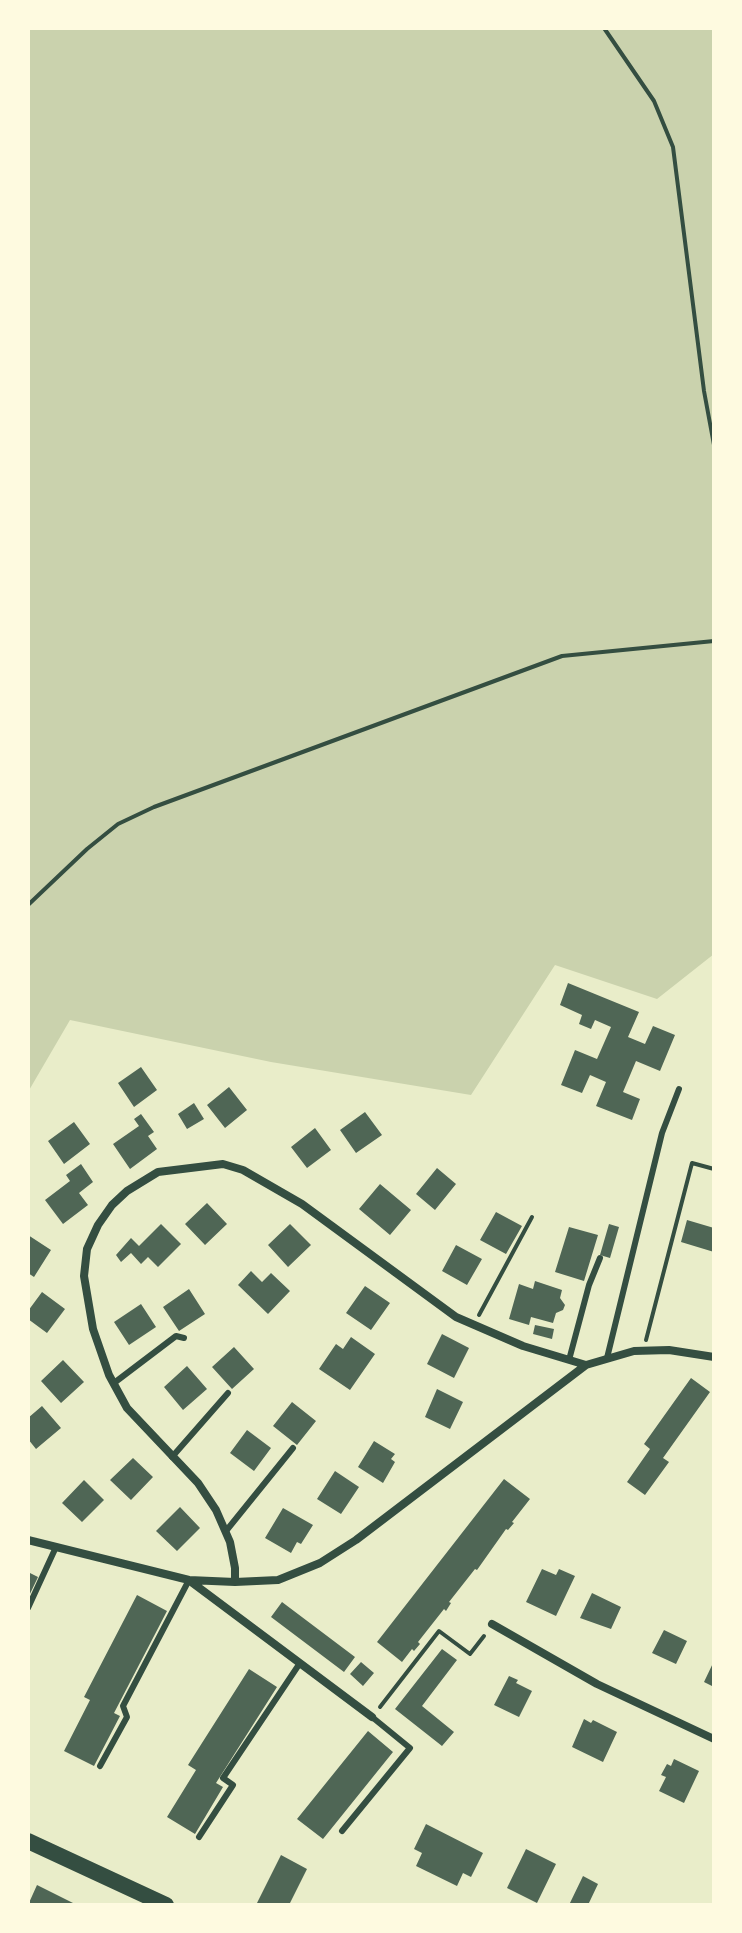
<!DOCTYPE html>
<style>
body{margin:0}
#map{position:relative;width:742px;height:1933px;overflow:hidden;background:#e9edc9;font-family:Literata,serif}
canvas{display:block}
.frame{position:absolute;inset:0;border:30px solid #fefae0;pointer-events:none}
</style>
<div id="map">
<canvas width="742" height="1933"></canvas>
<div class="frame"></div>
</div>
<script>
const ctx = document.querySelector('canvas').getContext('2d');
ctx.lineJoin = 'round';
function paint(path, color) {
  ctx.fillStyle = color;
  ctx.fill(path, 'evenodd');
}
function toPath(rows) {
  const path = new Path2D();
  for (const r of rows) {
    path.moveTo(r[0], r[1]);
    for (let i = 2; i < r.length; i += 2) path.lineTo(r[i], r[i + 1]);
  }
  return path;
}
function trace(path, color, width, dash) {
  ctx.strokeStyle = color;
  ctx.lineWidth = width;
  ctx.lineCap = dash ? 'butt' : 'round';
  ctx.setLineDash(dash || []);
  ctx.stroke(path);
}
const green = toPath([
 [28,28,714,28,714,954,657,999,555,965,471,1095,271,1062,70,1020,28,1092]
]);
const building = toPath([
 [568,983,639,1012,628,1037,645,1044,653,1026,675,1035,660,1071,636,1061,623,1092,640,1099,632,1120,596,1106,606,1082,590,1075,582,1093,561,1085,575,1050,597,1059,611,1027,595,1020,591,1029,579,1024,582,1015,560,1005],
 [141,1067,157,1090,134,1107,118,1083],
 [229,1087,247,1110,225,1128,207,1105],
 [194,1103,204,1119,187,1129,178,1114],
 [365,1112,382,1135,356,1153,340,1130],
 [141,1114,154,1132,148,1136,157,1149,130,1169,113,1144,139,1126,134,1119],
 [74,1122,90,1144,64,1164,48,1141],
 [315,1128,331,1150,307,1168,291,1147],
 [81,1164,93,1182,79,1193,88,1205,63,1224,45,1200,70,1181,66,1175],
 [437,1168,456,1184,435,1210,416,1194],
 [380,1184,411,1210,390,1235,359,1209],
 [207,1203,227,1224,205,1245,185,1224],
 [496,1212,522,1226,506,1254,480,1240],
 [687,1220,714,1228,714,1252,681,1242],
 [161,1224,181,1244,158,1267,148,1257,141,1264,131,1253,121,1262,116,1255,131,1238,139,1246],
 [290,1224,311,1245,288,1267,268,1245],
 [609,1224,619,1227,610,1258,600,1255],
 [569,1227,598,1235,584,1281,555,1272],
 [28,1235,51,1250,34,1277,28,1273],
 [456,1245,482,1259,467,1285,442,1271],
 [251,1271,262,1282,271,1273,290,1291,268,1314,238,1285],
 [535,1281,562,1290,560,1298,565,1305,563,1310,556,1313,553,1323,531,1317,529,1325,509,1319,519,1284,533,1289],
 [365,1286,390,1303,371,1330,346,1313],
 [189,1289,205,1314,179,1331,163,1307],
 [42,1292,65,1309,47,1333,28,1319,28,1311],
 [141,1304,156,1327,129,1345,114,1322],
 [535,1325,554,1329,552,1339,533,1334],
 [442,1334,469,1348,454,1378,427,1364],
 [351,1337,375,1354,350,1390,319,1369,336,1344,343,1349],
 [234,1347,254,1369,232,1389,212,1367],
 [63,1360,84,1382,61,1403,41,1381],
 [187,1366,207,1389,183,1410,164,1387],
 [691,1378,710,1392,663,1458,669,1462,645,1495,627,1482,650,1449,644,1444],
 [437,1389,463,1402,450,1429,425,1417],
 [292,1402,316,1421,297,1445,273,1426],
 [42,1406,61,1428,36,1449,28,1439,28,1418],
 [247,1430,271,1448,254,1471,230,1453],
 [374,1441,395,1454,391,1459,395,1462,383,1483,358,1467],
 [133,1458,153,1477,131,1500,110,1480],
 [335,1471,359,1487,341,1514,317,1499],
 [504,1479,530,1499,512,1522,514,1523,508,1530,506,1529,477,1570,475,1569,449,1602,451,1603,446,1611,444,1609,418,1642,420,1644,414,1651,412,1649,402,1662,377,1642],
 [84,1480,104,1500,82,1522,62,1503],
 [180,1507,200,1528,177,1551,156,1531],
 [283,1508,313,1525,301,1544,297,1542,291,1553,265,1538],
 [542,1569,556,1575,559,1569,575,1576,556,1616,526,1602],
 [28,1572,38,1577,28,1598],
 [592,1593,621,1607,611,1629,580,1618],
 [137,1595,167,1611,114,1713,120,1716,94,1766,64,1751,90,1700,84,1697],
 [282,1602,355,1657,344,1672,271,1617],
 [664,1630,687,1641,676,1664,652,1653],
 [442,1649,457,1660,422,1706,454,1732,442,1746,395,1709],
 [714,1661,714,1687,704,1682],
 [361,1662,374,1673,363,1686,350,1674],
 [249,1669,277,1687,216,1783,223,1787,195,1834,167,1817,196,1770,188,1765],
 [509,1676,518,1680,516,1683,532,1691,519,1717,494,1705],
 [584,1719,591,1723,593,1720,617,1732,603,1762,572,1747],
 [368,1731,393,1752,323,1839,297,1819],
 [674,1759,699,1771,684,1803,659,1791,666,1777,661,1775,667,1764,671,1766],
 [426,1824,483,1853,471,1877,463,1873,457,1886,416,1866,422,1853,414,1849],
 [526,1849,556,1864,537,1903,507,1888],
 [281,1855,307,1869,289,1905,256,1905],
 [583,1876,598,1884,588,1905,569,1905],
 [37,1885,77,1905,28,1905]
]);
const path = toPath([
 [604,28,654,101,673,147,704,391,714,445],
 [28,905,87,849,118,824,154,807,562,656,714,641],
 [479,1315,532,1217],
 [646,1340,692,1163,714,1169],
 [380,1707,439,1631,470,1654,484,1636]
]);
const service = toPath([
 [607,1358,662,1133,679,1089],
 [569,1360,589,1285,600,1258],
 [114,1383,176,1336,184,1338],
 [172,1457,228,1393],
 [226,1531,293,1448],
 [28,1608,56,1547],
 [100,1766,127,1717,123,1706,189,1580],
 [342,1831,410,1748,372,1717],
 [199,1837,233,1785,223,1778,300,1663]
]);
const minor = toPath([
 [28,1540,189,1580,235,1582,278,1580,320,1563,356,1540,586,1365,634,1351,669,1350,714,1357],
 [190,1581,372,1717],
 [235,1582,235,1568,230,1542,216,1510,198,1483,127,1408,109,1375,93,1329,84,1276,87,1249,98,1225,112,1205,127,1191,158,1172,223,1164,243,1170,302,1204,456,1317,523,1346,586,1365],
 [492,1624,597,1684,714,1739]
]);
const secondary = toPath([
 [28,1841,166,1905]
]);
paint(green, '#cad2ad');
paint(building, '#4f6655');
trace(path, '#344e41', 4);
trace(service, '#344e41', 6);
trace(minor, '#344e41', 8);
trace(secondary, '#344e41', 16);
</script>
